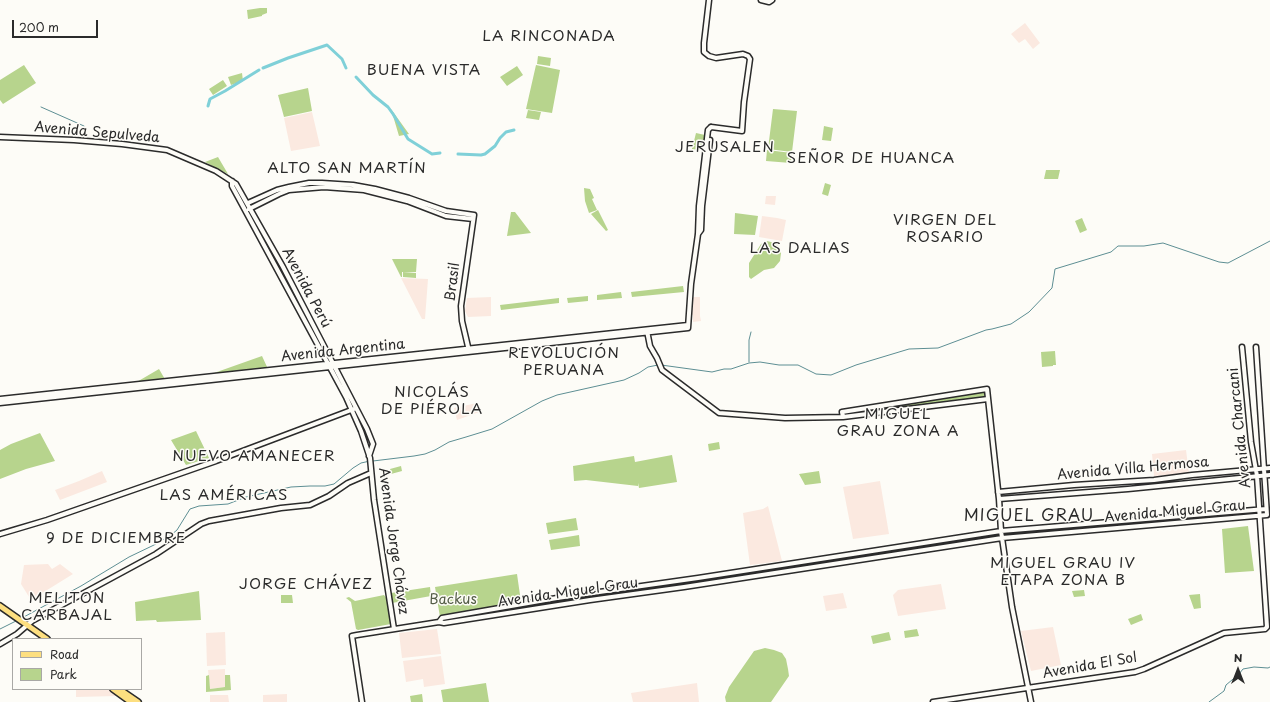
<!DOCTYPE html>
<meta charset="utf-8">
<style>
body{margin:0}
#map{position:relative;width:1270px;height:702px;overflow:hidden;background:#fdfcf7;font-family:"Playpen Sans",sans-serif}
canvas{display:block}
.legend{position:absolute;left:12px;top:638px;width:130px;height:52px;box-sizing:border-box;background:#fdfcf7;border:1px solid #a9a8a5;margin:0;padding:5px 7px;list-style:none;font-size:12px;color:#2b2b2b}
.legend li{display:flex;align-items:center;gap:8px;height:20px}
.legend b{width:20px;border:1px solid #a9a8a5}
.north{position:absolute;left:1218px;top:650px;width:40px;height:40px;-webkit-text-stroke:3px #fdfcf7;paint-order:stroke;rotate:0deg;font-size:11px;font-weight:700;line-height:16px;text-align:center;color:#2b2b2b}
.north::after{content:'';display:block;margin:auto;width:14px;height:18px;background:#2b2b2b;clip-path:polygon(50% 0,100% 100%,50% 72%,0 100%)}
.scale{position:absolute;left:12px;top:20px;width:86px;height:18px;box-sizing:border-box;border:2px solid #2b2b2b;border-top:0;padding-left:5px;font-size:12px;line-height:14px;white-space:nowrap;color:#2b2b2b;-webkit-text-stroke:3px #fdfcf7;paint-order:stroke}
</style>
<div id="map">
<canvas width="1270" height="702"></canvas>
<ul class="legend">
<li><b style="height:5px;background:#fddf80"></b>Road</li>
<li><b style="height:11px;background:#b7d48d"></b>Park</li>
</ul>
<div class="north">N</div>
<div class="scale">200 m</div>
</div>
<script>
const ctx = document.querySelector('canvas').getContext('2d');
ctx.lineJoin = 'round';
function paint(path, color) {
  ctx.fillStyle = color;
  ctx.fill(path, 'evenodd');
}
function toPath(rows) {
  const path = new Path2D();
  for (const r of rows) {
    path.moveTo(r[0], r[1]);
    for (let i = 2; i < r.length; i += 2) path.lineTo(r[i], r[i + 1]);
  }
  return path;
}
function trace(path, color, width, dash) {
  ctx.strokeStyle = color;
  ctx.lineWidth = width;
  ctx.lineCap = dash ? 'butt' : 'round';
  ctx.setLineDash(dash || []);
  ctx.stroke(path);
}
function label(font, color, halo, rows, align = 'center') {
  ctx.font = font + ' "Playpen Sans",sans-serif';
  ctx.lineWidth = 3;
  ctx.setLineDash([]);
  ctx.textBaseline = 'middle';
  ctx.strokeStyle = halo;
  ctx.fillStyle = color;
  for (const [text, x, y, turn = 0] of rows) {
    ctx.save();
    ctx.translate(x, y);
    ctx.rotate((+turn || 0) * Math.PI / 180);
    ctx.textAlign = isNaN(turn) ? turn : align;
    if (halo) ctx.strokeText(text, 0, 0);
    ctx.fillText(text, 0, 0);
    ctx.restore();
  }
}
const built = toPath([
 [1025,23,1040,43,1033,49,1025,39,1019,43,1011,34],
 [312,112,320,146,291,151,284,118],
 [766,196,776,196,775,205,765,204],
 [762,216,777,218,786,220,782,241,759,237],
 [401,278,428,279,425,319,422,319],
 [491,297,491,316,468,317,465,311,467,298],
 [693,297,700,297,700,316,701,321,693,322,693,315,690,315],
 [477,403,482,411,457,420,454,408],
 [1186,450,1189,473,1154,476,1152,454],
 [102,471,107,482,60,500,55,490,79,481],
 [880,481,889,534,853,539,843,487],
 [768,506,782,561,750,565,743,513,763,509],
 [48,564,52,569,60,564,73,574,31,600,21,584,24,565],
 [941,584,946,609,898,616,893,595,898,590],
 [843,593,847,608,826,611,823,596],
 [1053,627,1061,665,1031,671,1021,631],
 [437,629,441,654,402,658,399,633],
 [225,632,226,665,207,666,206,633],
 [441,656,445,684,424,687,423,679,406,682,403,661],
 [225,669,225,687,210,689,208,670],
 [697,683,699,702,633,702,631,693],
 [76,689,109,689,116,694,117,696,76,697],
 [287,694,287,702,263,702,263,695],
 [210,695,228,695,229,702,210,702]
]);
const green = toPath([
 [260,8,267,8,267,13,262,15,262,16,248,19,247,10],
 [538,56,551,58,550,66,537,64],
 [24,65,36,83,3,104,0,100,0,80],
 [536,65,560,70,552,113,526,109],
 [517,66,523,75,507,86,500,77],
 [242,73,243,81,231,85,228,77],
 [223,80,227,86,213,95,209,89],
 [308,88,312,111,284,117,278,95],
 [391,109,409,134,399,136],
 [773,109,797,111,792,152,768,149],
 [528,110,541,112,539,120,526,118],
 [824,126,833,128,831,141,822,140],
 [696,133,705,135,702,148,700,147,699,150,692,149,692,146,696,146,693,145],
 [767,150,792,153,791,163,766,161],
 [218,157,228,174,205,162],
 [1046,170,1060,170,1058,179,1044,179],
 [825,183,831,185,828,196,822,194],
 [584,188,590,189,594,198,592,199,597,210,589,213,585,201],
 [598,210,608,230,606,231,591,214],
 [511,212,515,212,531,233,507,236],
 [735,213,758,216,755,235,734,234],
 [1082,218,1087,230,1080,233,1075,221],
 [767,241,775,243,779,247,781,253,780,261,774,268,764,270,751,279,749,277,749,263,761,244],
 [392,259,417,259,416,272,402,272,402,277,401,277],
 [403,272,416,273,416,278,403,277],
 [683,286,684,292,632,297,631,292],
 [621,292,622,298,597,300,597,295],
 [588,296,588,301,568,303,567,298],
 [559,298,559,303,501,310,500,305],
 [1055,351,1056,365,1053,365,1053,366,1042,367,1041,352],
 [262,356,268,369,214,375,214,373],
 [159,369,166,381,135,383],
 [984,391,985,398,846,413],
 [196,431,209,458,186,465,171,440],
 [40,433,55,461,26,469,0,479,0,450,11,444],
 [719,442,720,449,709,451,708,444],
 [672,455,677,482,639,488,638,483,638,486,586,480,574,481,573,466,634,456,635,462],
 [401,466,402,471,391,474,390,469],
 [819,471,821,483,805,485,799,474],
 [1254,511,1256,514,1254,515,1201,520,1199,517,1201,516],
 [1192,517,1194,519,1192,520,1136,525,1134,523,1135,522],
 [576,518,578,530,548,534,546,523],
 [1126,522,1128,523,1128,525,1127,526,1086,529,1084,527,1085,526],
 [1248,526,1254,571,1225,573,1222,529],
 [1078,527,1077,530,1010,536,1008,535,1008,533,1010,532],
 [994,534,995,537,942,546,942,542],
 [579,535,580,546,551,550,549,540],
 [931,543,931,547,856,558,855,555],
 [843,556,843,559,791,568,790,565],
 [780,566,780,569,701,582,701,579],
 [517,574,521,602,440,617,435,587],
 [695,580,695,583,654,589,654,586],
 [647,586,647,590,593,598,593,594],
 [430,587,431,596,392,603,391,593],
 [1084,590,1085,596,1074,597,1072,591],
 [199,591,201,620,157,622,156,620,136,621,135,602],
 [1200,594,1201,608,1194,609,1189,595],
 [281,595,292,595,293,603,281,603],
 [384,595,387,599,391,624,358,630,356,629,351,602,346,598,349,597,355,601],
 [582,596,583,599,530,608,530,605],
 [1141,614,1143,620,1131,625,1128,619],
 [917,629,919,636,905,638,904,631],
 [889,632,891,640,873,644,871,636],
 [765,648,774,650,782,653,786,659,788,669,789,676,771,702,726,702,725,697,729,687,754,651],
 [209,675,210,689,225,687,225,675,230,675,231,690,206,692,206,676],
 [486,683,489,702,443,702,441,690],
 [422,694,423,702,411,702,410,696]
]);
const stream = toPath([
 [41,107,84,126],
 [749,362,749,340,751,332],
 [661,365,712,372,724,369,731,369,749,363,760,362,779,365,798,365,816,374,831,375,856,365,909,349,938,348,986,330,992,329,1011,324,1029,312,1052,288,1055,269,1111,252,1118,246,1144,246,1163,243,1219,262,1228,263,1270,241],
 [373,461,414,456,425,454,435,450,449,442,466,437,492,429,542,401,557,395,624,380,639,373,648,367,658,365],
 [22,618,81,586,129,557,154,545,171,535,177,530,190,509,199,506,228,504,246,497,291,487,310,486,325,486,334,484,353,468,361,463,370,461],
 [0,629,18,620],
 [1209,702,1224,691,1226,685,1239,674,1243,669,1254,667,1268,668,1270,667]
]);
const canal = toPath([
 [263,68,288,58,327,45,342,59,346,68],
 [356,77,373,95,388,107,393,114,408,139,432,154,440,153],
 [208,106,210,99,225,91,259,70],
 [458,154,481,155,485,154,495,146,500,138,506,132,514,130]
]);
const minor = toPath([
 [709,0,704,43,704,52,709,56,716,58,743,54,748,56,750,59,744,102,742,131,711,127],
 [761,0,769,2,772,0],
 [0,137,74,140,122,144,167,150,216,171,236,184,283,267,367,429,373,444,369,456],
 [232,181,232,186,238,197,346,397,361,431,370,458,374,500,394,629],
 [248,203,277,190,289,187,309,183,322,183,353,185,375,189,409,198,446,211,474,215,461,306,462,321,469,351],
 [249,209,279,194,289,190,324,187,364,190,407,201,446,216,473,219],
 [698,234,701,230,702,206,710,140],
 [647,331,650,346,657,358,662,370,719,413,785,418,843,417,988,399],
 [0,399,688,325],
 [0,403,688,328,691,284,698,234,699,206,708,130,711,127],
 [843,417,842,412,987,389,999,499,1001,531,1012,607,1031,702],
 [998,492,1074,485,1154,480,1192,475,1270,468],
 [999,499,1128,489,1270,475],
 [0,534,47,520,216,461,354,409],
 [439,622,442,618,557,598,698,578,1001,531,1266,509],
 [0,644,17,634,32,621,156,554,201,524,209,521,281,508,310,505,329,496,348,483,371,473],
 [362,702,352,636,357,635,439,622,444,623,590,600,684,587,1002,538,1267,515,1256,347],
 [933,702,1135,672,1144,669,1224,633,1265,629,1267,627,1257,476,1251,442,1242,347]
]);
const major = toPath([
 [0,606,47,639],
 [113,689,131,702],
 [119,689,138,702]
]);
const streetNames = [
 ["Avenida Sepulveda",97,133,5],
 ["Brasil",453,282,-83],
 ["Avenida Perú",306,288,62],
 ["Avenida Argentina",343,351,-6],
 ["Avenida Charcani",1240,428,-96],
 ["Avenida Villa Hermosa",1133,469,-5],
 ["Avenida Miguel Grau",1175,512,-5],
 ["Avenida Jorge Chávez",393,541,82],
 ["Avenida Miguel Grau",568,593,-8],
 ["Avenida El Sol",1090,666,-10]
];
const parkNames = [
 ["Backus",453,600]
];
const neighbourhoodNames = [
 ["LA RINCONADA",549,37],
 ["BUENA VISTA",424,71],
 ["JERUSALEN",725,148],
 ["SEÑOR DE HUANCA",871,159],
 ["ALTO SAN MARTÍN",347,169],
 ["VIRGEN DEL",945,221],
 ["ROSARIO",945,238],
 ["LAS DALIAS",800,249],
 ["REVOLUCIÓN",564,354],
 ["PERUANA",564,371],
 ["NICOLÁS",432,393],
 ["DE PIÉROLA",432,410],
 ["MIGUEL",898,415],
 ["GRAU ZONA A",898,432],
 ["NUEVO AMANECER",254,457],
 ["LAS AMÉRICAS",224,496],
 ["9 DE DICIEMBRE",116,539],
 ["MIGUEL GRAU IV",1063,564],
 ["ETAPA ZONA B",1063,581],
 ["JORGE CHÁVEZ",306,585],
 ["MELITON",67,599],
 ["CARBAJAL",67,616]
];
const quarterNames = [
 ["MIGUEL GRAU",1029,517]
];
paint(built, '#fbe9e0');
paint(green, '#b7d48d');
trace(stream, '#5d8e93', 1);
trace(canal, '#7fd0d8', 3);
trace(minor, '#2b2b2b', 7);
trace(major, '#2b2b2b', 8);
trace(minor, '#fdfcf7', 4);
trace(major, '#fddf80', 5);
label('14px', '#2b2b2b', '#fdfcf7', streetNames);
label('14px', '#555e48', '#fdfcf7', parkNames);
ctx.letterSpacing = '1px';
label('15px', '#2b2b2b', '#fdfcf7', neighbourhoodNames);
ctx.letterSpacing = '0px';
ctx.letterSpacing = '1px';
label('16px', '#2b2b2b', '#fdfcf7', quarterNames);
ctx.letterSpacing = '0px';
</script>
